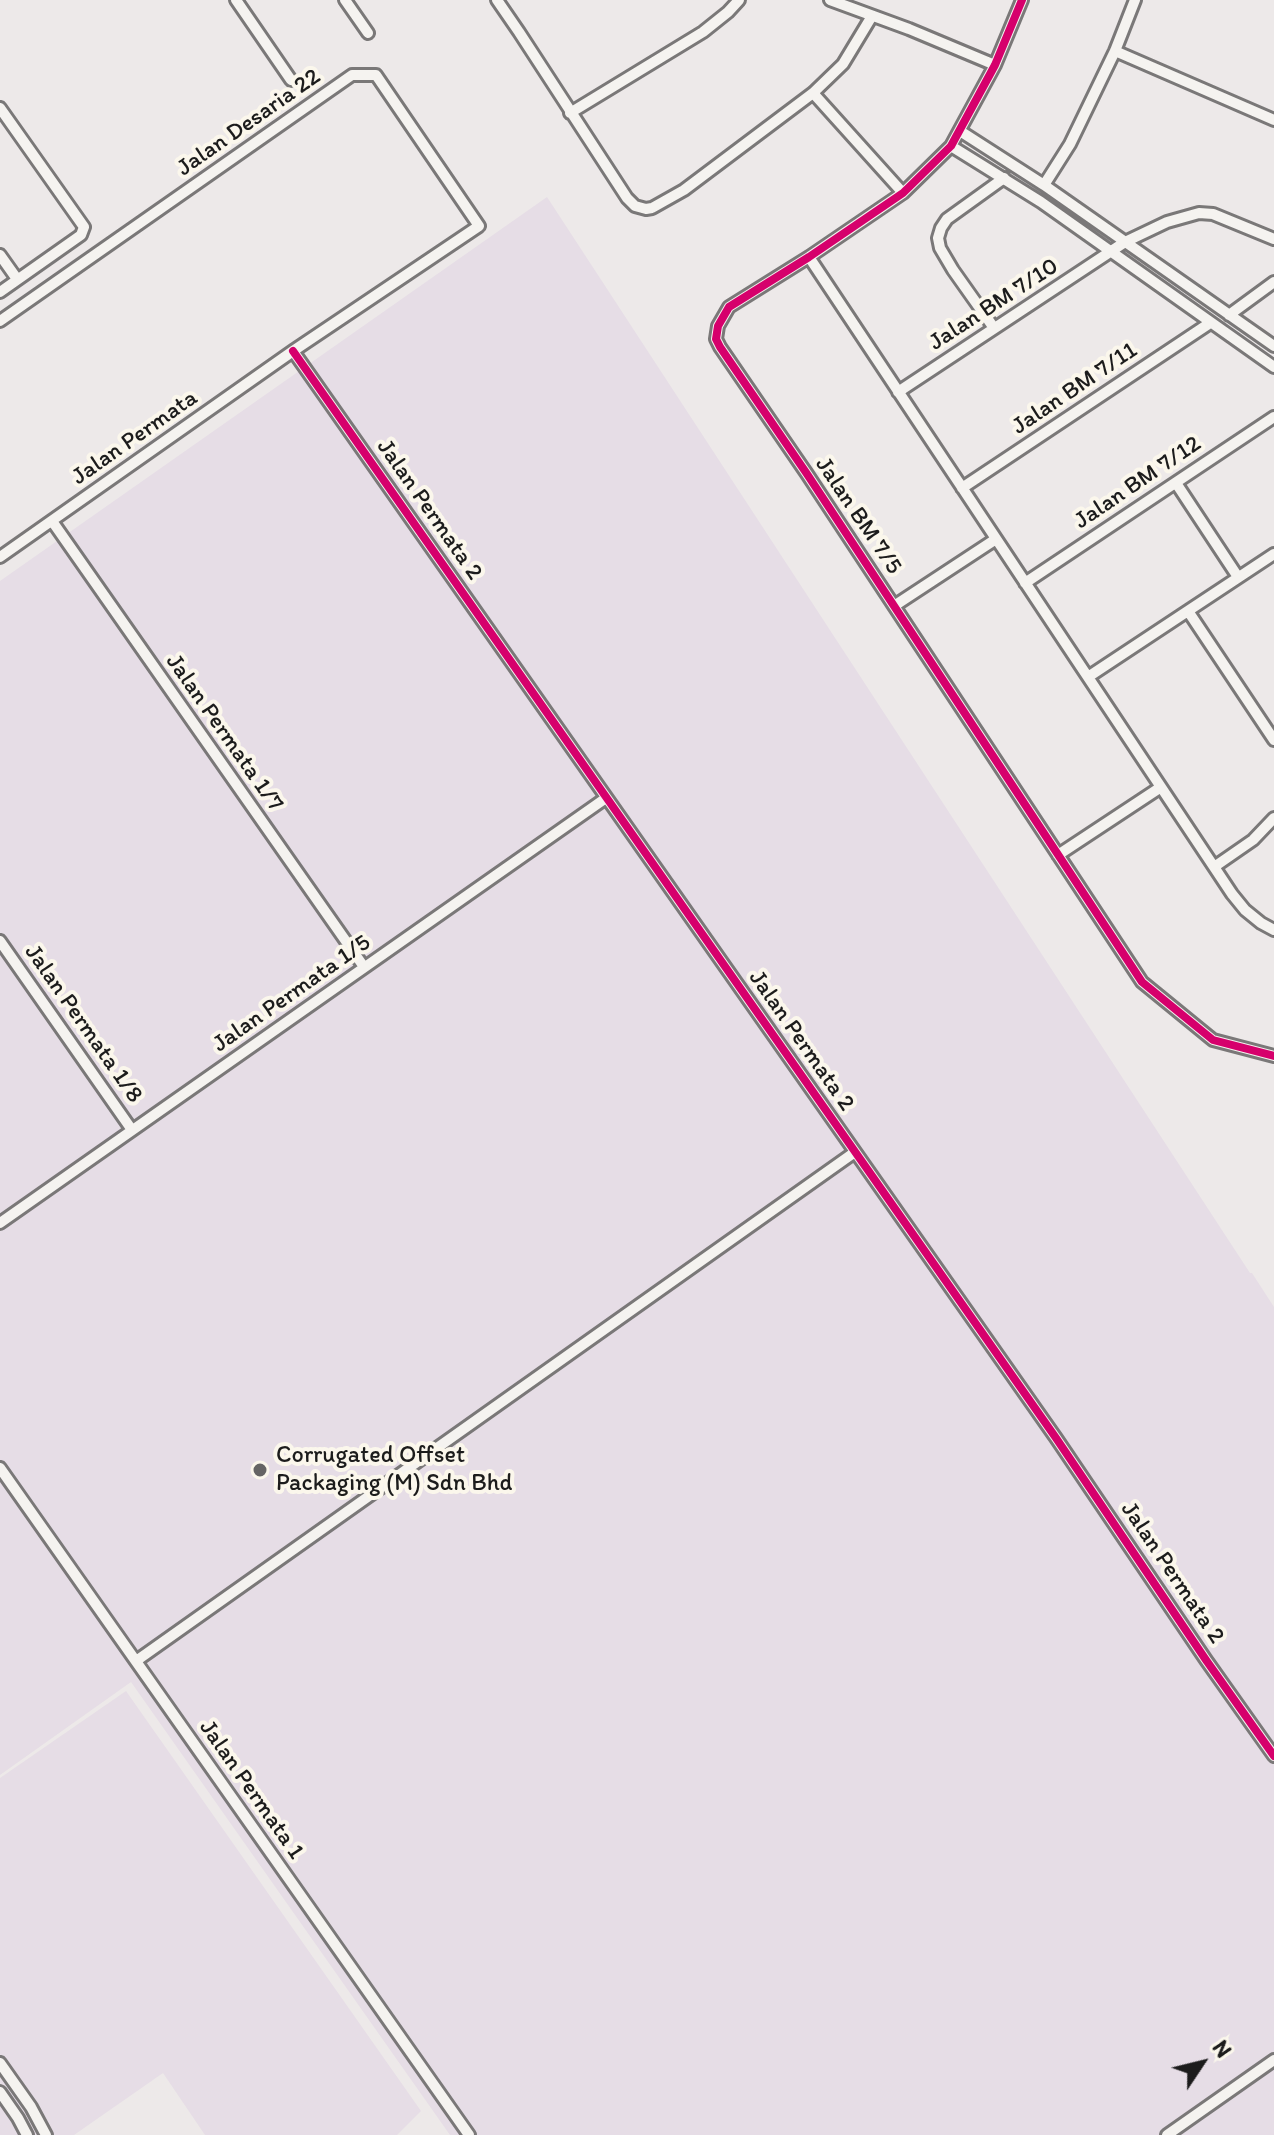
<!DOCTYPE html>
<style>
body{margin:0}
#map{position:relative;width:1274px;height:2135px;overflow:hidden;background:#ede9e9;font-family:Itim,sans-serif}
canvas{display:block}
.north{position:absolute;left:1162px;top:2023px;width:80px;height:80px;-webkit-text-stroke:6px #fbf7ec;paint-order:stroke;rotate:55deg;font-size:22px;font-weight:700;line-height:32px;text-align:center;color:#1c1c1c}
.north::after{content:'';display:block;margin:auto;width:28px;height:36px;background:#1c1c1c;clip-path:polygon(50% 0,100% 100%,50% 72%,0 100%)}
</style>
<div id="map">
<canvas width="1274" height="2135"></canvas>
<div class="north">N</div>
</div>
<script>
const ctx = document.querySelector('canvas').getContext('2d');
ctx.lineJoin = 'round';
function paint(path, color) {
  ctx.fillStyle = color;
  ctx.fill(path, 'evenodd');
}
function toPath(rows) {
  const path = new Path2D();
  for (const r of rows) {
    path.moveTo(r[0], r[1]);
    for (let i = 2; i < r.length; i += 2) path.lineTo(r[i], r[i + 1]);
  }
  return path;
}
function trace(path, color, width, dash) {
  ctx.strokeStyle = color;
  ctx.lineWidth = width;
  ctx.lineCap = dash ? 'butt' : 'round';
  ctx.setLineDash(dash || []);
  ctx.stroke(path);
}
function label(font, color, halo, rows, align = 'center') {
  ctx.font = font + ' Itim,sans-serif';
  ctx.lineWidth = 8;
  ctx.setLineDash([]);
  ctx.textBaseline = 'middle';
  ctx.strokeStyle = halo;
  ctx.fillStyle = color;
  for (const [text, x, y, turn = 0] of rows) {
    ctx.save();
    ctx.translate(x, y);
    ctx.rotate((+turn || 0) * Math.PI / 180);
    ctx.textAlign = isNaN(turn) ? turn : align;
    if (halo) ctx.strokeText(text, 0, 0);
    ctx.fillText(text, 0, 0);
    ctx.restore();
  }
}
const built = toPath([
 [547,197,1250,1273,1252,1273,1274,1307,1274,2135,450,2135,131,1682,0,1775,0,581],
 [126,1691,421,2111,397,2135,205,2135,163,2073,74,2135,0,2135,0,1778]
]);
const minor = toPath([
 [236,0,291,80],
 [345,0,368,33],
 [497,0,519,32,627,198,635,206,646,209,652,208,684,190,813,93,843,64,872,16],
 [830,0,909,29,995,65],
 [1022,0,995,65,951,146,903,193,809,257,729,307,718,326,716,339,720,347,807,474,1142,982,1213,1040,1274,1056],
 [1115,51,1274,120],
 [813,93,903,193],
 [0,108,84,227,81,235,0,292],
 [570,113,703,32,728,12,739,0],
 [960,131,1044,185,1274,346],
 [951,146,1041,202,1274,367],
 [1044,185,1070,144,1115,51,1135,0],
 [0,255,17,279],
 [809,257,1232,894,1245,910,1261,923,1274,930],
 [1229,315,1274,282],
 [0,321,352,75,376,75,479,226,293,351,0,557],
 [994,328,953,270,940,248,938,238,941,228,947,219,1004,178],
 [293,351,1056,1438,1206,1660,1274,1756],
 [898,392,1125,242,1167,222,1199,213,1213,214,1274,239],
 [1176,483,1238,577],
 [962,488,1210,323],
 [52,521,364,967],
 [1025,583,1274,417],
 [894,606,996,539],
 [1188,611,1274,740],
 [1088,677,1274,554],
 [1058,855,1161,787],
 [1214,867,1253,840,1274,818],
 [0,941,132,1130],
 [0,1223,606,798],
 [0,1468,469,2135],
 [136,1661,855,1152],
 [0,2063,31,2107,46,2135],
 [0,2092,18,2118,27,2135],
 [1167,2135,1274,2060]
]);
const cycleway = toPath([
 [1022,0,995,65,951,146,903,193,809,257,729,307,718,326,716,339,720,347,807,474,1142,982,1213,1040,1274,1056],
 [293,351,1056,1438,1206,1660,1274,1756]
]);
const markers = [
 [260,1470,8,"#656464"]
];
const streetNames = [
 ["Jalan Desaria 22",249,123,-35],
 ["Jalan BM 7/10",994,305,-33],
 ["Jalan BM 7/11",1075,389,-34],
 ["Jalan Permata",135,438,-35],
 ["Jalan BM 7/12",1138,483,-34],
 ["Jalan Permata 2",429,510,55],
 ["Jalan BM 7/5",858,516,56],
 ["Jalan Permata 1/7",224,733,55],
 ["Jalan Permata 1/5",292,994,-35],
 ["Jalan Permata 1/8",83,1024,55],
 ["Jalan Permata 2",801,1041,55],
 ["Jalan Permata 2",1172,1573,56],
 ["Jalan Permata 1",251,1790,55]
];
const poiNames = [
 ["Corrugated Offset",276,1456],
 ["Packaging (M) Sdn Bhd",276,1484]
];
paint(built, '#e6dde6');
trace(minor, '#7a7878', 16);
trace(minor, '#f5f3f0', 10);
trace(cycleway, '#d6006c', 8);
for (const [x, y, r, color] of markers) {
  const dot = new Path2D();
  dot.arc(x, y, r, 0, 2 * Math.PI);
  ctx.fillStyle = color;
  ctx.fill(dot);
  trace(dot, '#fbf7ec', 3);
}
label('24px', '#1c1c1c', '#fbf7ec', streetNames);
label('24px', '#1c1c1c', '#fbf7ec', poiNames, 'left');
</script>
